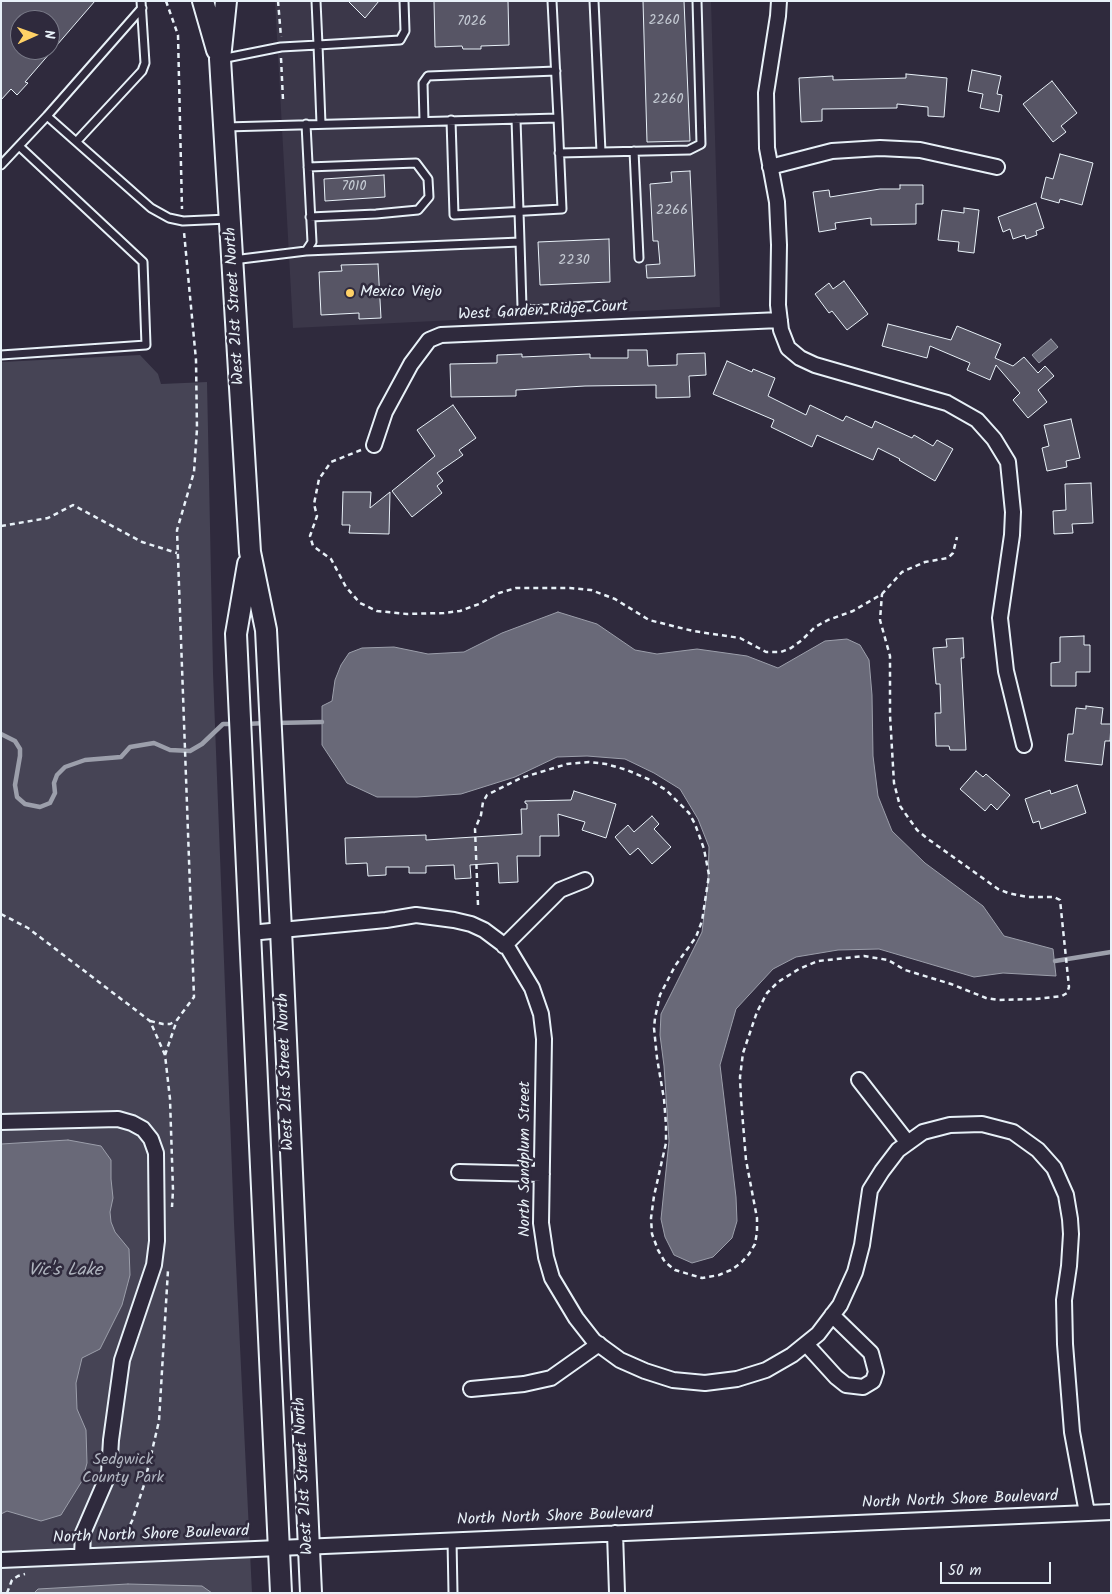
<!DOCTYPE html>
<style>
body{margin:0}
#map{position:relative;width:1112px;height:1594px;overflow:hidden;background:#2f2a3d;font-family:Kalam,sans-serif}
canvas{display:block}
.frame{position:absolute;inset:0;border:2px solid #e8f1f8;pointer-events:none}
.north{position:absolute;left:10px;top:10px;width:50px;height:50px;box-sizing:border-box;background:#2f2a3d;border:1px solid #797a88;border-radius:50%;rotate:88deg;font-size:14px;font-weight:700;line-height:20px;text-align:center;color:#e8f1f8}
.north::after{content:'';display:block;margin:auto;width:18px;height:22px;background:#ffd166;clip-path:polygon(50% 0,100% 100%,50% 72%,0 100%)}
.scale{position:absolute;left:940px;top:1562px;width:111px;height:22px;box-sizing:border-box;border:2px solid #e8f1f8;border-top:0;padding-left:6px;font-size:15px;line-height:18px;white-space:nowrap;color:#e8f1f8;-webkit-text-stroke:4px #2f2a3d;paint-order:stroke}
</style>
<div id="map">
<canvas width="1112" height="1594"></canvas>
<div class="frame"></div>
<div class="north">N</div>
<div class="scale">50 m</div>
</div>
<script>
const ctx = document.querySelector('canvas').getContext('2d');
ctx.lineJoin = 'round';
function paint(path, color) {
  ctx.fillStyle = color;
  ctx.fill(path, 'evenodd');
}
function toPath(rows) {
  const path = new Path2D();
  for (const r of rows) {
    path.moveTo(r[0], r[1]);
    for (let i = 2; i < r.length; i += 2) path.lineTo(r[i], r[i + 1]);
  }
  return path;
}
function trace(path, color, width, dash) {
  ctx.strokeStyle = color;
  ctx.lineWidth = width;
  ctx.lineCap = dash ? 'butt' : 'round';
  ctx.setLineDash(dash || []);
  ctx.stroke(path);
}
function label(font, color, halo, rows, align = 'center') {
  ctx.font = font + ' Kalam,sans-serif';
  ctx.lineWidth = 5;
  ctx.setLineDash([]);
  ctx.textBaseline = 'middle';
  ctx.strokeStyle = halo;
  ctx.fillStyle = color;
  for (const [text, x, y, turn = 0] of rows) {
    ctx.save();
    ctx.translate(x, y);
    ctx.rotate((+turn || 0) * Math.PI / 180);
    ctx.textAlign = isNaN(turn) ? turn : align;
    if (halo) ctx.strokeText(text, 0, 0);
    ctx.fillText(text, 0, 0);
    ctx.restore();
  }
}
const built = toPath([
 [275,1,711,1,720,307,293,328]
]);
const green = toPath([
 [140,355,158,374,161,384,207,382,213,673,234,1223,252,1593,1,1593,1,362]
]);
const water = toPath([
 [1051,339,1058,347,1039,363,1032,355,1051,339],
 [558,612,597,624,635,650,657,654,697,649,747,656,778,668,825,641,847,639,860,645,869,660,872,695,873,756,878,796,892,831,925,863,983,906,1004,936,1053,949,1056,976,1003,973,974,977,879,949,838,950,796,957,773,969,736,1009,720,1065,736,1197,737,1221,732,1238,713,1257,692,1263,674,1255,665,1237,661,1219,669,1141,664,1066,660,1035,661,1014,702,932,708,881,709,847,698,819,680,789,654,773,625,759,587,756,557,757,515,777,461,794,417,797,377,797,347,783,322,745,322,706,332,701,335,680,341,665,349,653,362,648,394,647,428,654,464,652,502,633,558,612],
 [68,1140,101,1146,111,1160,111,1179,113,1198,110,1212,111,1222,115,1232,129,1249,130,1275,122,1305,100,1349,82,1358,76,1383,77,1409,86,1430,87,1463,82,1481,61,1515,41,1521,7,1511,1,1514,1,1144,68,1140],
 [128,1584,202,1586,212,1593,34,1593,38,1589,128,1584]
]);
const stream = toPath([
 [276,723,322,722],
 [246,724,266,723],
 [1,734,15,741,20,749,20,756,15,785,17,797,25,804,40,807,50,803,55,793,54,783,57,775,65,767,85,760,121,757,130,747,154,743,170,750,190,751,202,744,223,724,236,724],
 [1055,961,1111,952]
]);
const building = toPath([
 [1,1,95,1,25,82,28,83,17,95,11,89,1,100,1,1],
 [20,20,50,20,50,50,20,50,20,20],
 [348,1,379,1,365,18,348,1],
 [434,1,508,1,509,45,481,46,481,49,463,49,462,46,435,47,434,1],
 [643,1,684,1,690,141,647,142,643,1],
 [972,70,1001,76,997,94,1002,95,999,112,980,108,983,94,968,91,972,70],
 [906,74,947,78,944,117,928,116,928,107,897,104,897,108,822,109,822,121,801,122,799,78,833,76,833,80,906,78,906,74],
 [1052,81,1077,113,1061,126,1066,132,1053,142,1023,104,1052,81],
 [1060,154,1093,163,1082,205,1060,199,1059,203,1041,198,1046,177,1053,179,1060,154],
 [690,171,695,276,647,278,646,265,660,264,658,241,653,241,650,184,672,182,671,172,690,171],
 [384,175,385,197,325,201,324,179,384,175],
 [900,185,923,185,923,204,916,204,916,224,871,225,871,218,835,223,836,229,819,232,813,192,829,190,830,197,880,189,900,189,900,185],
 [1036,203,1044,228,1036,231,1037,235,1026,239,1025,235,1013,239,1010,229,1003,232,998,217,1036,203],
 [964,208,979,210,974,253,958,251,959,242,938,240,942,210,964,213,964,208],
 [609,239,610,282,540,285,538,242,609,239],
 [378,264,381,318,359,319,359,313,321,315,319,272,342,271,341,265,378,264],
 [844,281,868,314,847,330,832,311,829,313,815,294,829,283,833,289,844,281],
 [888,324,951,340,957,326,1001,344,995,358,1013,366,1024,357,1038,373,1045,366,1054,376,1038,390,1047,402,1028,418,1013,400,1020,393,996,365,990,380,967,370,970,363,930,346,927,358,882,346,888,324],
 [628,350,647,350,648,366,677,365,677,354,705,353,706,375,689,376,690,397,656,398,656,385,585,386,516,390,516,396,451,397,450,364,497,363,497,355,522,354,522,357,590,354,590,358,628,358,628,350],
 [727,361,752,372,753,369,775,378,768,396,806,415,810,405,843,421,846,416,872,428,875,421,912,438,914,435,933,446,937,440,953,449,935,481,899,460,900,459,878,448,873,460,817,435,812,447,771,427,774,420,713,394,727,361],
 [453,405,476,438,459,450,463,455,437,473,443,481,437,486,442,493,412,517,392,491,435,456,417,430,453,405],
 [1071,419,1080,458,1066,461,1067,467,1047,471,1042,448,1049,446,1044,425,1071,419],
 [1091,483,1093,523,1072,524,1073,533,1054,534,1053,511,1066,510,1065,484,1091,483],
 [343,492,371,492,370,508,390,492,389,534,349,533,350,525,342,525,343,492],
 [1084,636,1084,645,1090,645,1090,672,1076,672,1076,686,1051,686,1051,663,1060,662,1060,637,1084,636],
 [963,638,964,658,961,658,966,750,950,750,949,746,936,746,935,713,941,713,940,684,936,684,933,648,947,647,946,639,963,638],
 [1086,706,1103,708,1101,724,1111,724,1110,741,1105,741,1102,765,1065,761,1068,734,1073,734,1076,708,1086,709,1086,706],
 [976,771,983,777,986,774,1010,795,997,810,991,804,985,811,960,789,976,771],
 [1077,785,1086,813,1041,829,1039,821,1033,823,1025,799,1050,790,1051,794,1077,785],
 [574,791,616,804,606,838,582,830,585,822,558,814,559,836,540,836,540,856,517,856,518,882,499,883,498,863,470,865,471,878,455,879,454,865,426,866,426,873,409,873,409,867,386,867,386,875,368,876,367,863,346,864,345,838,426,835,426,840,522,834,521,809,527,809,527,804,525,803,525,801,571,800,574,791],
 [652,816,659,824,654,829,671,847,652,864,638,848,630,855,615,837,628,825,634,832,652,816]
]);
const path = toPath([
 [166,1,178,35,182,209],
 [278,1,281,37],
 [281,58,283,100],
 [361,450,331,462,319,479,314,504,317,516,310,536,313,546,331,559,346,587,360,603,377,611,407,614,444,613,460,611,479,604,499,593,516,588,570,588,591,590,615,599,649,620,693,631,740,638,766,652,781,652,791,648,802,640,815,627,828,620,853,611,882,594,902,572,925,562,948,558,953,553,957,537],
 [1,526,48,518,73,505,142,542,177,553],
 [478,905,475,829,481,815,483,802,487,795,521,778,567,764,589,762,606,764,627,770,648,779,666,790,689,813,695,824,704,849,709,875,702,921,696,937,675,966,660,995,655,1018,654,1028,657,1058,664,1099,666,1125,666,1143,654,1196,651,1218,652,1234,658,1250,665,1262,675,1270,702,1278,719,1275,731,1270,741,1263,749,1254,755,1244,757,1232,757,1218,746,1160,741,1099,740,1077,743,1053,757,1012,767,993,778,982,799,969,818,961,864,956,888,960,905,970,951,984,986,998,998,1000,1035,999,1062,996,1067,993,1069,987,1060,900,1054,897,1027,897,1008,893,998,889,928,839,917,830,900,806,894,783,890,715,890,656,880,620,882,594],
 [1,914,28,928,150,1021,165,1055,170,1099,173,1190,172,1207],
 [150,1021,163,1024,170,1024,176,1021],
 [165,1055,177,1020,194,997,177,530,194,472,197,429,196,360,184,232],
 [122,1540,132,1521,144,1485,159,1421,168,1270],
 [7,1593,12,1580,18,1576,25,1574]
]);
const service = toPath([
 [594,1,601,152],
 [221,59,281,47,318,45,316,1],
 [47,116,151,208,169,218,183,221,228,219],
 [516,119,520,242],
 [451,120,454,215,562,209,558,118],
 [424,121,423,83,428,76,556,71],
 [321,124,318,45,400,40,405,31,404,1],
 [225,127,558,118,552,1],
 [77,141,142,71,145,63,141,1],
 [634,151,639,258],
 [559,153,689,150,701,144,697,1],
 [1,165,47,116,142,8],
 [308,167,416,163,428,179,429,197,418,210,376,214,310,217],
 [306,251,520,242,522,307,532,310,603,305],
 [233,260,306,251,312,242,306,124],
 [1,355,146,345,143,262,19,146],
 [452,1540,453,1593]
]);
const minor = toPath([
 [779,1,778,16,766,93,767,148,777,202,779,245,778,305,781,330,788,348,800,358,815,365,947,403,977,420,994,439,1008,462,1013,512,1012,535,1000,618,1006,671,1024,745],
 [770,167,832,151,880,148,920,150,997,167],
 [374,445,385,412,411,364,429,340,441,335,780,320],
 [250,933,386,920,416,915,454,920,471,924,484,930,508,948,532,988,541,1014,544,1039,541,1223,546,1257,552,1278,576,1318,594,1341,620,1360,645,1371,673,1380,705,1383,737,1379,766,1370,792,1355,818,1334,840,1305,855,1272,862,1245,870,1190,882,1171,898,1150,923,1132,950,1125,982,1124,1013,1132,1038,1150,1054,1168,1066,1195,1070,1219,1071,1234,1069,1266,1064,1300,1065,1344,1072,1432,1087,1513],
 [504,946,560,890,585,880],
 [859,1080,908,1143],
 [1,1122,118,1119,132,1123,143,1129,151,1139,156,1153,157,1241,154,1265,122,1360,111,1440,109,1473,83,1533,82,1556],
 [459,1172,542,1174],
 [806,1344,836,1377,846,1385,863,1387,873,1381,876,1372,871,1353,832,1315],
 [471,1389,524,1384,551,1378,599,1344],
 [615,1533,617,1593],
 [1,1560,1111,1512]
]);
const secondary = toPath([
 [203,1,217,50],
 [226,1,220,59,250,552,266,630,281,930,311,1593],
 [248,564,236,634,281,1593]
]);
const markers = [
 [350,293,5,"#ffd166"]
];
const numberNames = [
 ["2260",664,22],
 ["7026",472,23],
 ["2260",668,101],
 ["7010",354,188],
 ["2266",672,212],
 ["2230",574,262]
];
const poiNames = [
 ["Mexico Viejo",360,293]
];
const streetNames = [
 ["West 21st Street North",236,306,-93],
 ["West Garden Ridge Court",543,312,-3],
 ["West 21st Street North",287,1072,-92],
 ["North Sandplum Street",526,1159,-90],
 ["West 21st Street North",305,1476,-93],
 ["North North Shore Boulevard",960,1501,-2],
 ["North North Shore Boulevard",555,1518,-2],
 ["North North Shore Boulevard",151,1536,-2]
];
const parkNames = [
 ["Sedgwick",123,1461],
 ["County Park",123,1479]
];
const waterNames = [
 ["Vic's Lake",65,1272]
];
paint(built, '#3b3749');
paint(green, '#464455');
paint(water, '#696978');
trace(water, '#9c9fab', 1);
trace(stream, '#9c9fab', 4.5);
paint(building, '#575565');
trace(building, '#e8f1f8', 1);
trace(service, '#e8f1f8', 11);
trace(minor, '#e8f1f8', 18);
trace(secondary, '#e8f1f8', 24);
trace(path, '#e8f1f8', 2.5, [5, 4]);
trace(service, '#2f2a3d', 7);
trace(minor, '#2f2a3d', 14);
trace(secondary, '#2f2a3d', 20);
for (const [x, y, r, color] of markers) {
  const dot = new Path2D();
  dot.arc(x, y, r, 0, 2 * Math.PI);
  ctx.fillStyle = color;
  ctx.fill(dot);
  trace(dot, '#2f2a3d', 2);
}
label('14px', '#c4cad3', null, numberNames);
label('16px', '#e8f1f8', '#2f2a3d', poiNames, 'left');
label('16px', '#e8f1f8', '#2f2a3d', streetNames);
label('16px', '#afb4bf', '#2f2a3d', parkNames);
label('italic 18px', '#afb4be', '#2f2a3d', waterNames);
</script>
